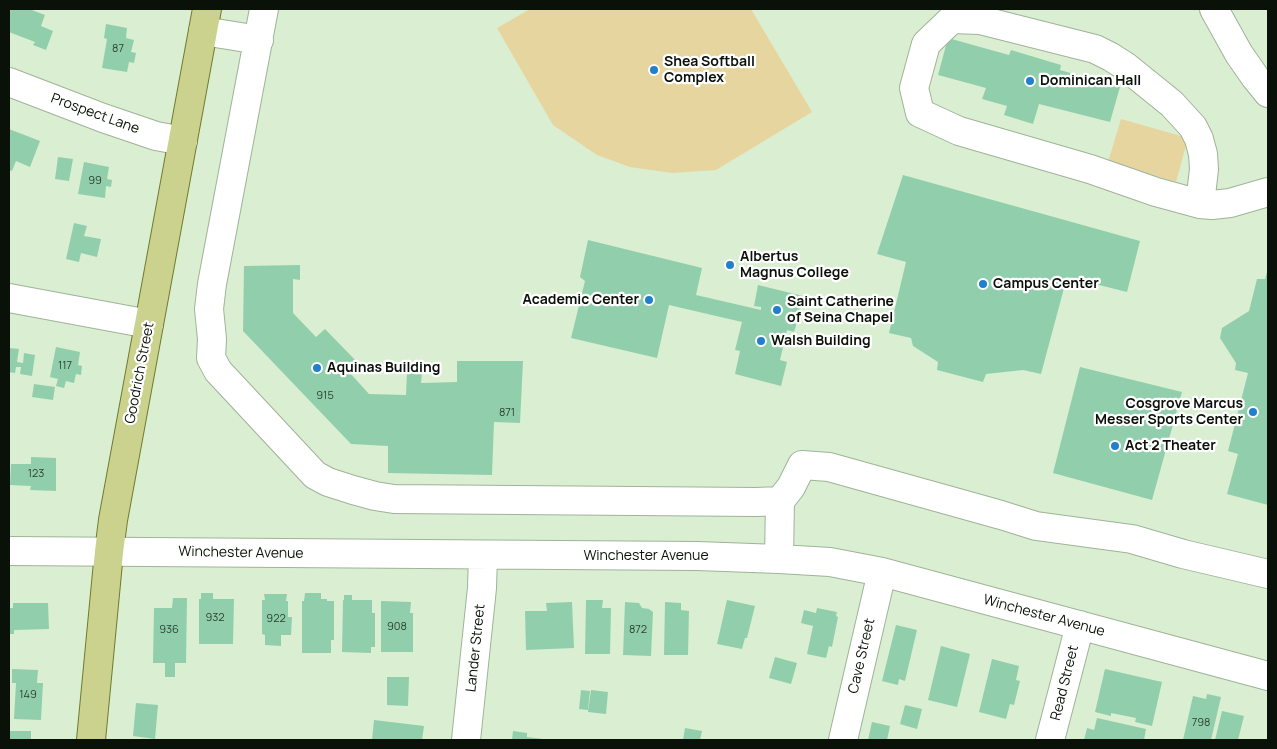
<!DOCTYPE html>
<style>
body{margin:0}
#map{position:relative;width:1277px;height:749px;overflow:hidden;background:#daeed2;font-family:Manrope,sans-serif}
canvas{display:block}
.frame{position:absolute;inset:0;border:10px solid #0a1108;pointer-events:none}
</style>
<div id="map">
<canvas width="1277" height="749"></canvas>
<div class="frame"></div>
</div>
<script>
const ctx = document.querySelector('canvas').getContext('2d');
ctx.lineJoin = 'round';
function paint(path, color) {
  ctx.fillStyle = color;
  ctx.fill(path, 'evenodd');
}
function toPath(rows) {
  const path = new Path2D();
  for (const r of rows) {
    path.moveTo(r[0], r[1]);
    for (let i = 2; i < r.length; i += 2) path.lineTo(r[i], r[i + 1]);
  }
  return path;
}
function trace(path, color, width, dash) {
  ctx.strokeStyle = color;
  ctx.lineWidth = width;
  ctx.lineCap = dash ? 'butt' : 'round';
  ctx.setLineDash(dash || []);
  ctx.stroke(path);
}
function label(font, color, halo, rows, align = 'center') {
  ctx.font = font + ' Manrope,sans-serif';
  ctx.lineWidth = 4.5;
  ctx.setLineDash([]);
  ctx.textBaseline = 'middle';
  ctx.strokeStyle = halo;
  ctx.fillStyle = color;
  for (const [text, x, y, turn = 0] of rows) {
    ctx.save();
    ctx.translate(x, y);
    ctx.rotate((+turn || 0) * Math.PI / 180);
    ctx.textAlign = isNaN(turn) ? turn : align;
    if (halo) ctx.strokeText(text, 0, 0);
    ctx.fillText(text, 0, 0);
    ctx.restore();
  }
}
const green = toPath([
 [530,9,751,9,812,112,716,170,672,173,630,167,597,155,553,125,497,28],
 [1121,119,1188,138,1176,182,1108,162]
]);
const building = toPath([
 [11,9,29,9,45,15,41,26,53,31,46,50,33,45,35,42,9,32,9,15],
 [106,24,127,28,126,38,134,40,131,52,136,53,134,63,129,62,127,72,102,68,107,39,104,38],
 [948,38,1009,55,1011,50,1061,65,1060,70,1120,87,1110,122,1039,104,1033,124,1004,115,1007,106,982,99,986,88,938,75],
 [9,129,40,141,30,167,16,161,12,171,9,170],
 [58,157,73,159,69,181,55,179],
 [84,162,109,167,107,179,112,180,111,187,106,186,105,198,78,194],
 [903,175,1140,241,1127,292,1067,277,1041,374,1023,370,986,374,983,382,937,370,938,362,913,346,911,338,889,333,906,262,877,254],
 [74,223,87,226,84,236,101,239,97,257,81,253,79,262,66,259],
 [588,240,702,268,696,295,761,310,761,307,754,306,758,285,803,296,798,316,792,315,790,320,797,322,794,332,787,330,780,360,787,362,781,386,735,374,740,351,735,350,742,322,669,305,657,358,571,338,585,281,580,277],
 [300,265,300,280,293,279,293,313,316,337,325,329,359,364,350,373,369,394,406,395,407,372,422,373,421,383,457,382,457,361,523,361,520,423,494,422,492,475,388,473,388,446,351,444,243,331,244,266],
 [1268,269,1268,505,1227,494,1238,454,1228,451,1248,373,1235,370,1236,363,1220,338,1222,328,1249,311,1257,279,1265,279],
 [56,347,80,352,78,365,82,366,81,375,76,374,74,383,66,381,64,388,56,386,58,379,50,377],
 [9,348,19,349,17,362,23,363,24,353,35,355,32,376,20,374,21,367,16,367,15,373,9,372],
 [1080,367,1182,392,1152,500,1053,473],
 [34,384,55,387,53,400,32,397],
 [31,457,56,458,56,491,30,490,31,486,10,485,11,464,31,464],
 [201,593,213,593,213,599,234,599,233,644,199,644,199,599,201,599],
 [305,593,321,593,321,599,327,599,327,601,334,601,334,640,331,640,331,653,302,653,302,601,304,601],
 [264,594,287,594,286,601,288,601,288,617,292,617,291,635,281,635,281,646,265,645,265,635,262,634,262,600,265,600],
 [344,595,352,595,352,600,372,600,372,613,375,613,375,647,371,647,371,653,342,652,343,600,344,600],
 [173,598,187,598,186,663,175,663,175,677,165,677,165,663,153,663,154,608,172,608],
 [586,600,603,600,602,608,611,608,610,654,585,654],
 [727,600,755,606,747,638,745,638,742,649,717,644],
 [381,601,411,602,410,613,413,613,413,652,381,652],
 [572,602,574,648,526,650,525,611,547,611,546,603],
 [625,602,639,603,642,608,649,609,653,612,651,656,623,655],
 [665,602,681,603,681,610,689,611,688,655,664,655],
 [13,603,48,603,49,629,14,630,14,634,9,634,9,608,13,608],
 [817,608,837,612,836,616,838,617,832,647,829,646,826,658,807,654,813,626,801,623,804,610,816,613],
 [896,625,917,630,905,681,899,679,898,685,882,681],
 [941,646,970,654,957,707,928,700],
 [775,657,797,663,791,684,769,678],
 [992,659,1019,666,1016,680,1020,681,1014,705,1010,704,1006,719,979,712],
 [12,669,38,670,37,683,43,683,41,720,14,719,16,683,12,683],
 [1105,669,1162,682,1152,726,1135,722,1136,718,1111,713,1111,716,1095,712],
 [387,677,409,677,408,706,387,705],
 [581,690,590,691,588,710,579,709],
 [591,690,608,692,606,714,588,712],
 [1207,694,1221,697,1211,740,1183,740,1193,696,1206,699],
 [136,703,158,705,155,739,133,736],
 [905,705,922,709,917,729,900,724],
 [1222,711,1244,716,1238,740,1215,740],
 [1097,718,1146,729,1144,740,1084,740,1087,728,1094,730],
 [374,720,424,726,422,740,372,740],
 [872,722,890,726,887,740,868,740],
 [685,728,702,731,700,740,683,740],
 [9,731,31,731,31,740,9,740],
 [513,731,527,733,527,737,543,739,543,740,512,740]
]);
const minor = toPath([
 [264,9,212,284,209,309,212,339,211,358,218,371,315,475,328,482,353,490,375,496,394,499,756,502,780,501,791,487,802,465,829,467,1001,515,1036,526,1132,539,1183,554,1268,574],
 [1214,9,1239,54,1255,77,1268,93],
 [203,31,259,40],
 [9,82,103,118,156,136,183,141],
 [1200,204,1204,169,1203,154,1199,139,1193,127,1172,104,1125,66,1111,57,1095,49,980,20,952,19,926,44,914,88,920,113,959,131,1090,169,1156,192,1200,204,1212,205,1230,203,1268,192],
 [9,298,149,324],
 [9,551,697,556,779,559,830,562,882,572,1268,676],
 [779,559,780,501],
 [466,740,482,588,483,556],
 [843,740,882,572],
 [1050,740,1080,625]
]);
const major = toPath([
 [91,740,109,552,113,520,207,9]
]);
const markers = [
 [654,70,5,"#217fcb"],
 [1030,81,5,"#217fcb"],
 [730,265,5,"#217fcb"],
 [983,284,5,"#217fcb"],
 [649,300,5,"#217fcb"],
 [777,310,5,"#217fcb"],
 [761,341,5,"#217fcb"],
 [317,368,5,"#217fcb"],
 [1253,412,5,"#217fcb"],
 [1115,446,5,"#217fcb"]
];
const numberNames = [
 ["87",118,49],
 ["99",95,181],
 ["117",65,366],
 ["915",325,396],
 ["871",507,413],
 ["123",36,474],
 ["932",215,618],
 ["922",276,619],
 ["908",397,627],
 ["936",169,630],
 ["872",638,630],
 ["149",28,695],
 ["798",1201,723]
];
const poiNames = [
 ["Shea Softball",664,62],
 ["Complex",664,78],
 ["Dominican Hall",1040,81],
 ["Albertus",740,257],
 ["Magnus College",740,273],
 ["Campus Center",993,284],
 ["Academic Center",639,300,"right"],
 ["Saint Catherine",787,302],
 ["of Seina Chapel",787,318],
 ["Walsh Building",771,341],
 ["Aquinas Building",327,368],
 ["Cosgrove Marcus",1243,404,"right"],
 ["Messer Sports Center",1243,420,"right"],
 ["Act 2 Theater",1125,446]
];
const streetNames = [
 ["Prospect Lane",95,114,20],
 ["Goodrich Street",140,373,-79],
 ["Winchester Avenue",241,553,1],
 ["Winchester Avenue",646,556],
 ["Winchester Avenue",1044,616,15],
 ["Lander Street",476,648,-84],
 ["Cave Street",862,656,-77],
 ["Read Street",1065,683,-76]
];
paint(green, '#e7d59f');
paint(building, '#91cfac');
trace(minor, '#9fb398', 30);
trace(major, '#717b2e', 30);
trace(minor, '#fff', 28);
trace(major, '#cbd28e', 28);
for (const [x, y, r, color] of markers) {
  const dot = new Path2D();
  dot.arc(x, y, r, 0, 2 * Math.PI);
  ctx.fillStyle = color;
  ctx.fill(dot);
  trace(dot, '#fff', 2);
}
label('11px', '#2c4031', null, numberNames);
label('bold 14px', '#0a1108', '#fff', poiNames, 'left');
label('14px', '#0a1108', '#fff', streetNames);
</script>
